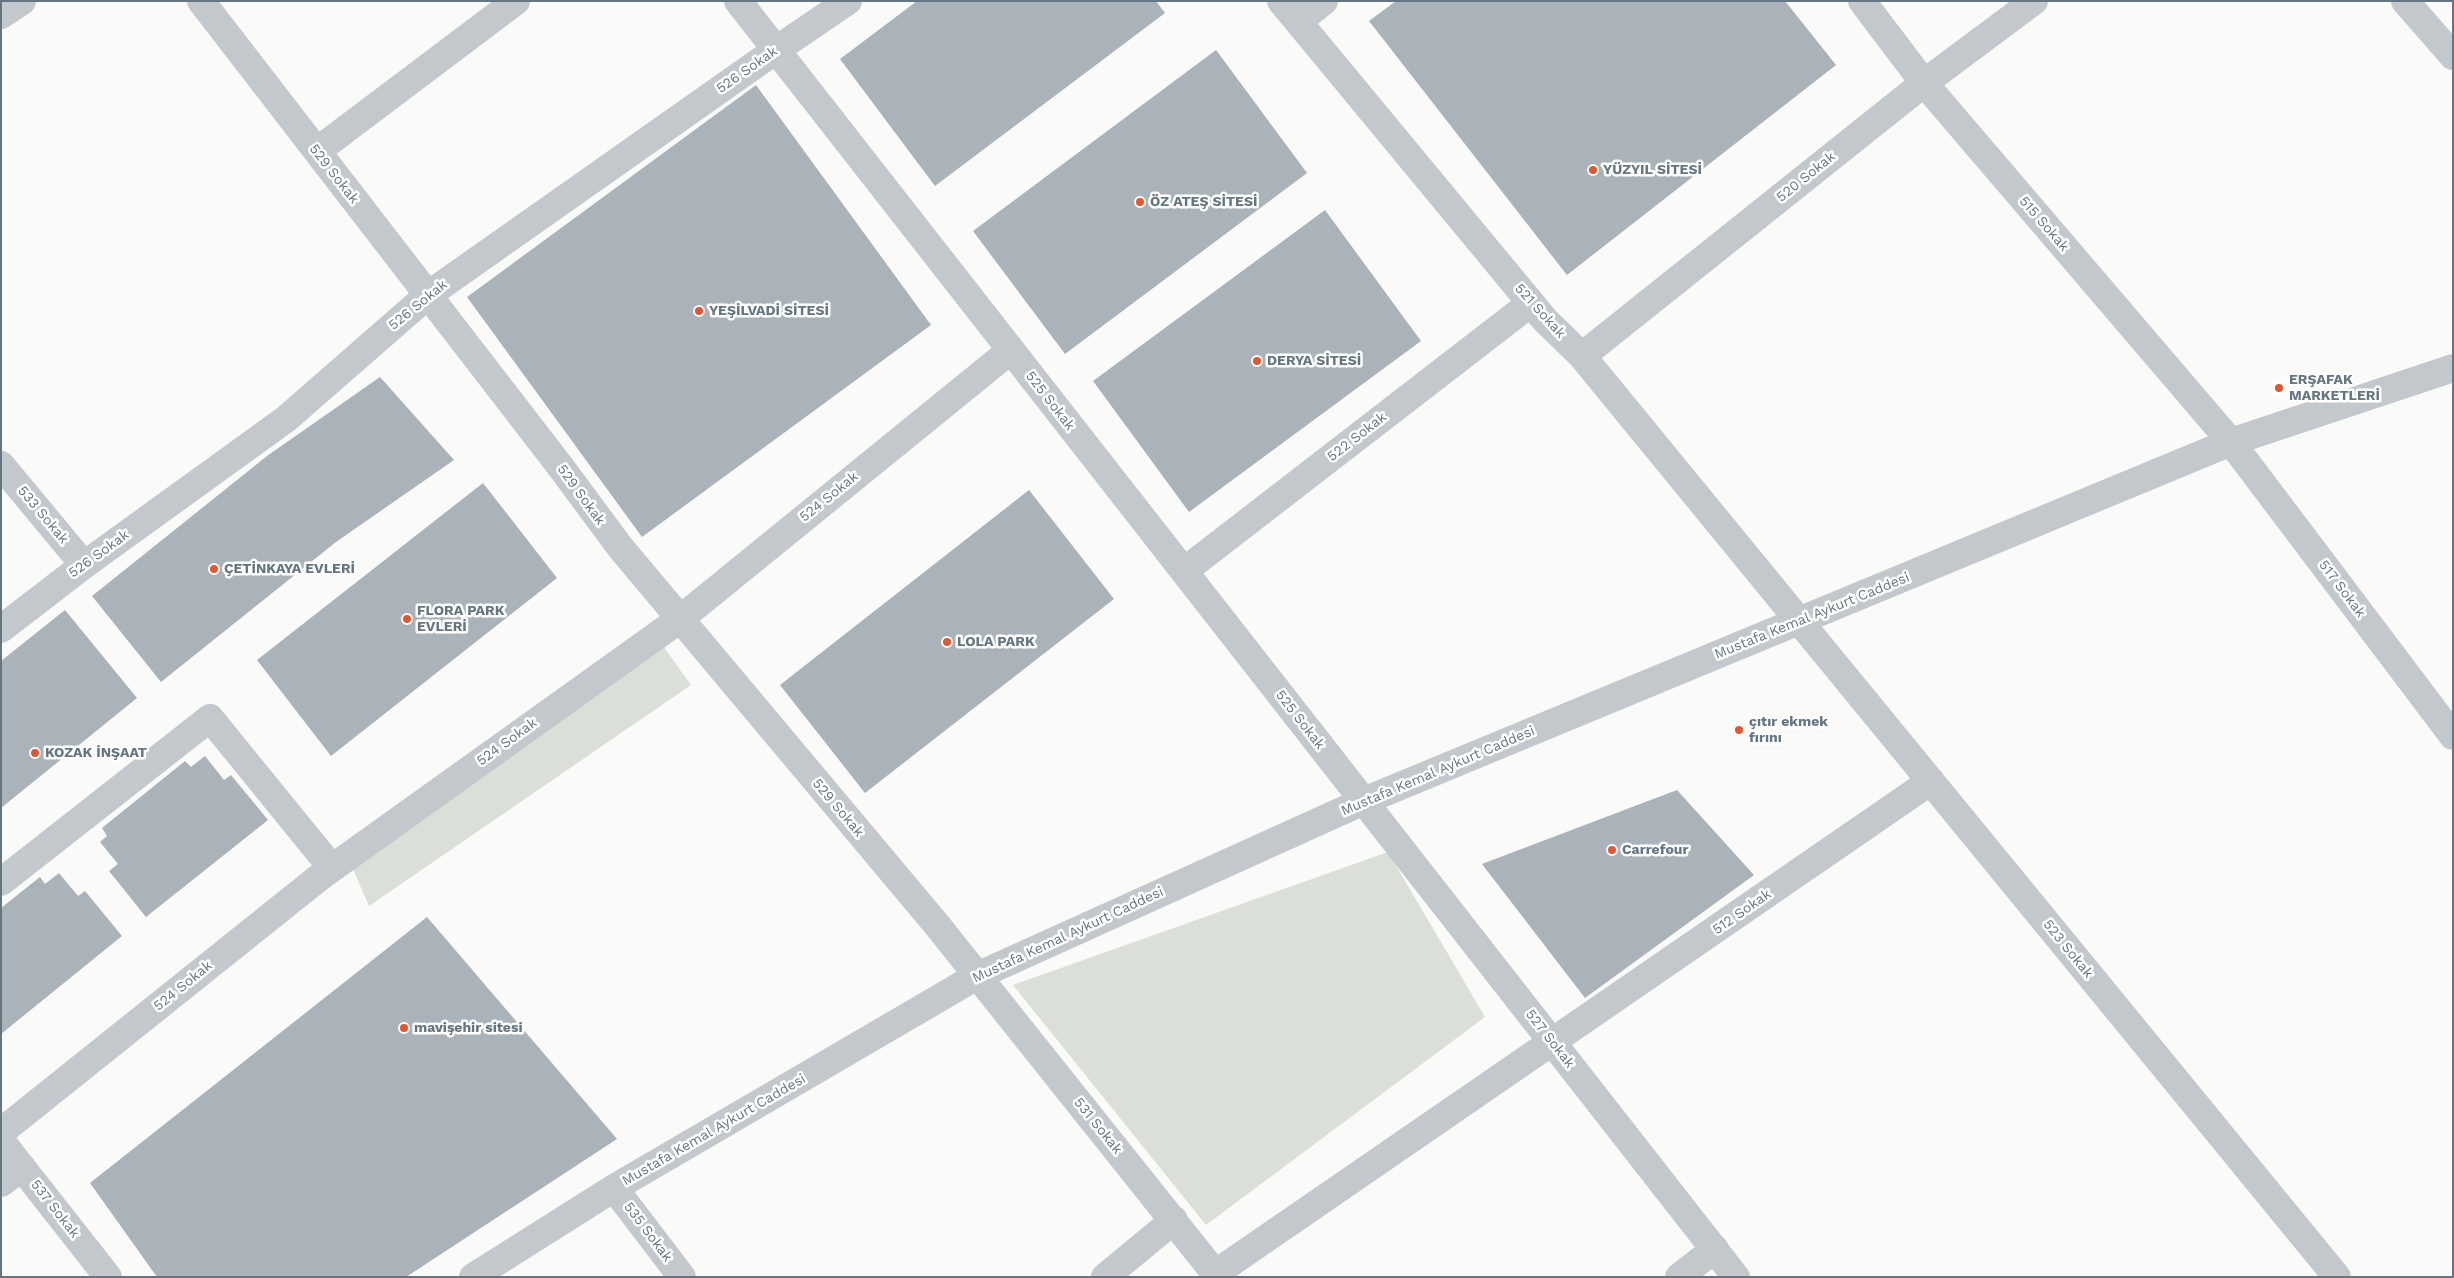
<!DOCTYPE html>
<meta charset="utf-8">
<style>
body{margin:0}
#map{position:relative;width:2454px;height:1278px;overflow:hidden;background:#fafaf8;font-family:"Work Sans",sans-serif}
canvas{display:block}
.frame{position:absolute;inset:0;border:2px solid #657683;pointer-events:none}
</style>
<div id="map">
<canvas width="2454" height="1278"></canvas>
<div class="frame"></div>
</div>
<script>
const ctx = document.querySelector('canvas').getContext('2d');
ctx.lineJoin = 'round';
function paint(path, color) {
  ctx.fillStyle = color;
  ctx.fill(path, 'evenodd');
}
function toPath(rows) {
  const path = new Path2D();
  for (const r of rows) {
    path.moveTo(r[0], r[1]);
    for (let i = 2; i < r.length; i += 2) path.lineTo(r[i], r[i + 1]);
  }
  return path;
}
function trace(path, color, width, dash) {
  ctx.strokeStyle = color;
  ctx.lineWidth = width;
  ctx.lineCap = dash ? 'butt' : 'round';
  ctx.setLineDash(dash || []);
  ctx.stroke(path);
}
function label(font, color, halo, rows, align = 'center') {
  ctx.font = font + ' "Work Sans",sans-serif';
  ctx.lineWidth = 5;
  ctx.setLineDash([]);
  ctx.textBaseline = 'middle';
  ctx.strokeStyle = halo;
  ctx.fillStyle = color;
  for (const [text, x, y, turn = 0] of rows) {
    ctx.save();
    ctx.translate(x, y);
    ctx.rotate((+turn || 0) * Math.PI / 180);
    ctx.textAlign = isNaN(turn) ? turn : align;
    if (halo) ctx.strokeText(text, 0, 0);
    ctx.fillText(text, 0, 0);
    ctx.restore();
  }
}
const green = toPath([
 [658,639,691,685,369,906,349,860],
 [1388,852,1485,1017,1206,1225,1013,985]
]);
const building = toPath([
 [917,1,1156,1,1165,13,935,186,840,59],
 [1396,1,1785,1,1836,65,1567,275,1369,21],
 [1216,50,1307,173,1065,354,973,231],
 [756,85,931,325,642,537,467,297],
 [1325,210,1421,341,1189,512,1093,381],
 [380,377,454,460,336,542,161,682,92,596,267,456],
 [483,483,557,578,331,756,257,660],
 [1029,490,1114,599,865,793,780,685],
 [65,610,137,698,1,808,1,661],
 [205,756,224,780,231,775,268,820,146,917,109,871,118,864,100,842,107,836,102,828,185,761,191,767],
 [1677,790,1754,875,1585,998,1482,864],
 [59,873,78,896,85,891,122,936,1,1034,1,908,40,877,45,884],
 [427,917,617,1139,406,1277,157,1277,90,1183]
]);
const minor = toPath([
 [201,1,560,466,620,547,937,925,1218,1277],
 [738,1,1736,1277],
 [1281,1,1545,320,1582,356,2337,1277],
 [1862,1,1924,83,2231,442,2453,736],
 [2405,1,2453,56],
 [1,15,22,1],
 [1299,21,1324,1],
 [317,151,516,1],
 [1582,356,1924,83,2034,1],
 [1,465,84,565],
 [1184,571,1531,303],
 [1,629,84,565,286,419,428,295,776,50,848,1],
 [1,882,210,718,332,868],
 [1,1132,321,876,680,619,1011,350],
 [1,1141,108,1277],
 [1,1183,22,1167],
 [614,1188,682,1277],
 [1216,1273,1931,781],
 [473,1277,614,1188,977,976,1364,801,2231,442,2453,368],
 [1105,1277,1174,1220],
 [1679,1277,1715,1249]
]);
const markers = [
 [1593,170,5,"#e4572e"],
 [1140,202,5,"#e4572e"],
 [699,311,5,"#e4572e"],
 [1257,361,5,"#e4572e"],
 [2279,388,5,"#e4572e"],
 [214,569,5,"#e4572e"],
 [407,619,5,"#e4572e"],
 [947,642,5,"#e4572e"],
 [1739,730,5,"#e4572e"],
 [35,753,5,"#e4572e"],
 [1612,850,5,"#e4572e"],
 [404,1028,5,"#e4572e"]
];
const streetNames = [
 ["526 Sokak",747,70,-35],
 ["529 Sokak",334,174,52],
 ["520 Sokak",1806,177,-39],
 ["515 Sokak",2044,224,49],
 ["526 Sokak",418,305,-39],
 ["521 Sokak",1540,311,48],
 ["525 Sokak",1050,401,52],
 ["522 Sokak",1357,437,-38],
 ["529 Sokak",581,495,54],
 ["524 Sokak",829,497,-39],
 ["533 Sokak",43,515,50],
 ["526 Sokak",99,554,-36],
 ["517 Sokak",2342,589,53],
 ["Mustafa Kemal Aykurt Caddesi",1812,616,-22],
 ["525 Sokak",1300,720,52],
 ["524 Sokak",507,742,-36],
 ["Mustafa Kemal Aykurt Caddesi",1438,771,-23],
 ["529 Sokak",838,808,50],
 ["512 Sokak",1742,912,-35],
 ["Mustafa Kemal Aykurt Caddesi",1068,935,-25],
 ["523 Sokak",2068,949,51],
 ["524 Sokak",183,986,-39],
 ["527 Sokak",1550,1039,52],
 ["531 Sokak",1098,1126,51],
 ["Mustafa Kemal Aykurt Caddesi",714,1130,-30],
 ["537 Sokak",55,1209,52],
 ["535 Sokak",648,1232,53]
];
const poiNames = [
 ["YÜZYIL SİTESİ",1603,170],
 ["ÖZ ATEŞ SİTESİ",1150,202],
 ["YEŞİLVADİ SİTESİ",709,311],
 ["DERYA SİTESİ",1267,361],
 ["ERŞAFAK",2289,380],
 ["MARKETLERİ",2289,396],
 ["ÇETİNKAYA EVLERİ",224,569],
 ["FLORA PARK",417,611],
 ["EVLERİ",417,627],
 ["LOLA PARK",957,642],
 ["çıtır ekmek",1749,722],
 ["fırını",1749,738],
 ["KOZAK İNŞAAT",45,753],
 ["Carrefour",1622,850],
 ["mavişehir sitesi",414,1028]
];
paint(green, '#dadfd7');
paint(building, '#aab3b9');
trace(minor, '#c3c8cc', 28);
for (const [x, y, r, color] of markers) {
  const dot = new Path2D();
  dot.arc(x, y, r, 0, 2 * Math.PI);
  ctx.fillStyle = color;
  ctx.fill(dot);
  trace(dot, '#fff', 2);
}
label('14px', '#657683', '#fff', streetNames);
label('bold 14px', '#657683', '#fff', poiNames, 'left');
</script>
